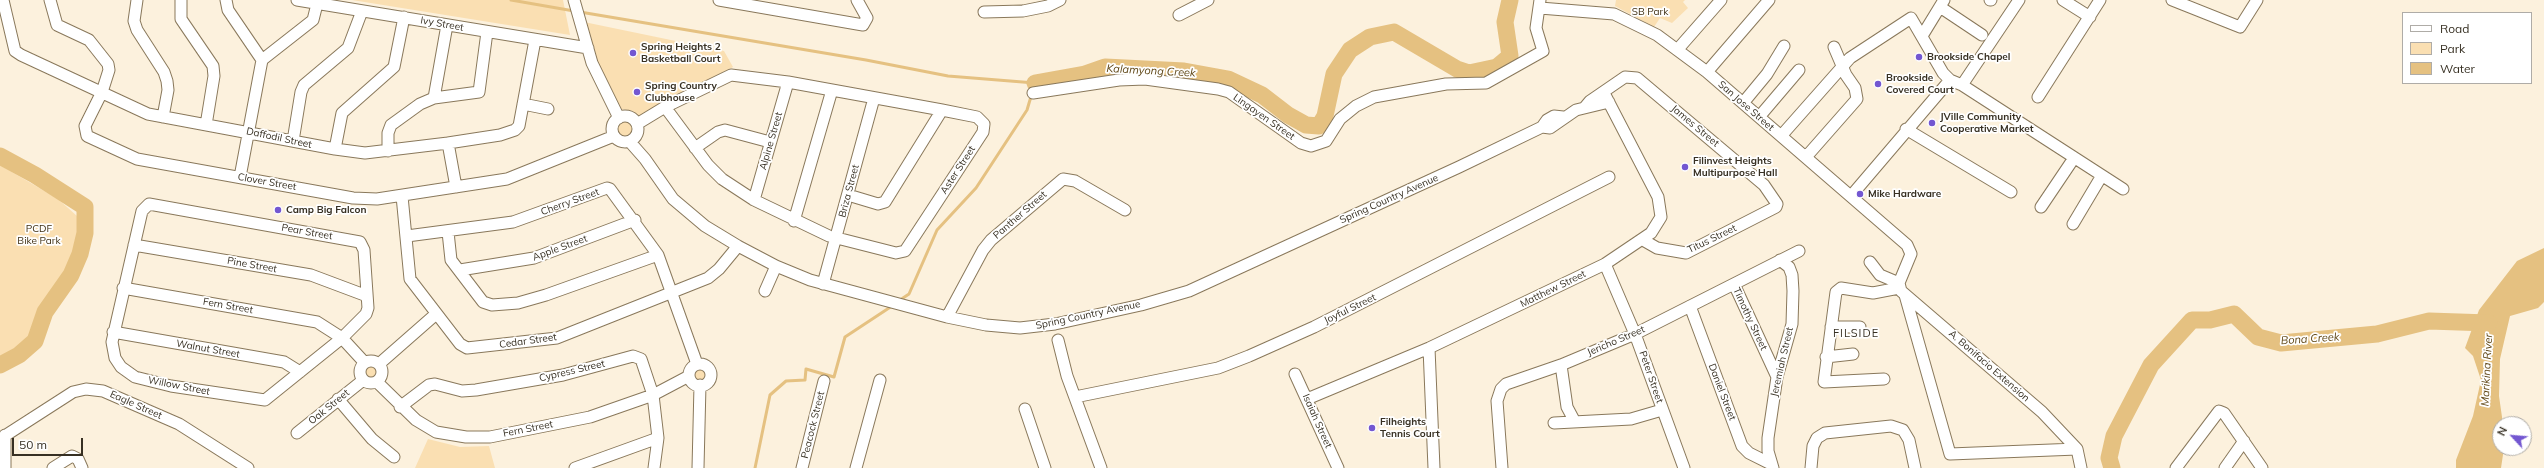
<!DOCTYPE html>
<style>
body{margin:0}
#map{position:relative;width:2544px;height:468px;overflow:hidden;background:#fcf1dd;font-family:Mulish,sans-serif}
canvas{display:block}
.legend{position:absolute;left:2402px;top:12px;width:130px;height:72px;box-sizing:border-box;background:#fff;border:1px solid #afaca7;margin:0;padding:5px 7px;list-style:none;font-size:12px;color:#373023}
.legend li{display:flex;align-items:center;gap:8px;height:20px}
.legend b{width:20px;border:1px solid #afaca7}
.north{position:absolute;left:2492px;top:416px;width:40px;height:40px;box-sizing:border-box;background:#fff;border:1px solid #afaca7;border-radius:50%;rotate:296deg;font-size:11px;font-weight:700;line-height:16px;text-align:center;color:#373023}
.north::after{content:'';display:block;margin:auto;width:14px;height:18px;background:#7357d1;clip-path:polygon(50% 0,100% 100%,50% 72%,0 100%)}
.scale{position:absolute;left:12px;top:438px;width:71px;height:18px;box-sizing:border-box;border:2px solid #373023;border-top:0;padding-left:5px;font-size:12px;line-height:14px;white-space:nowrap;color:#373023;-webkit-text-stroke:3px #fff;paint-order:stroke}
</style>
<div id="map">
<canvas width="2544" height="468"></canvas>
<ul class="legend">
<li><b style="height:5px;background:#fff"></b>Road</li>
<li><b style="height:11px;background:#fadfb2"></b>Park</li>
<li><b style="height:11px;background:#e5c181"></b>Water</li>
</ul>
<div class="north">N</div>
<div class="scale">50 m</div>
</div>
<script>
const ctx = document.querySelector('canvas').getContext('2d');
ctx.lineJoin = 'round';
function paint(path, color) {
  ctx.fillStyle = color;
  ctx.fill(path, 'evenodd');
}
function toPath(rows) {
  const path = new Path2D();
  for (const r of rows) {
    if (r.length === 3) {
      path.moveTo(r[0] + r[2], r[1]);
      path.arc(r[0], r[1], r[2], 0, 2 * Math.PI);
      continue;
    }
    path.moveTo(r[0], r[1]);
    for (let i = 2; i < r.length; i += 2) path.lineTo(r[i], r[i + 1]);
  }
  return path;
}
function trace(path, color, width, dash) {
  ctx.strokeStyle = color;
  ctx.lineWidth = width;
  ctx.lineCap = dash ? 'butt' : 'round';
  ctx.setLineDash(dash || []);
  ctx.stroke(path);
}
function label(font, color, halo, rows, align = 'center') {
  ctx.font = font + ' Mulish,sans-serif';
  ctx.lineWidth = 3.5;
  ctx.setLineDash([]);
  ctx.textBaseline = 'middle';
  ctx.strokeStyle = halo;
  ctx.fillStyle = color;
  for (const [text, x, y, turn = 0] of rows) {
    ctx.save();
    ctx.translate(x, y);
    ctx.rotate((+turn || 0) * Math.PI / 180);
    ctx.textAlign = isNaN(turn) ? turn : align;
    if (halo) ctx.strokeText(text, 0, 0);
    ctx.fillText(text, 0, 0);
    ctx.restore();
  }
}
const green = toPath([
 [352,0,563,0,570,35],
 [1616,0,1685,0,1683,2,1688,8,1672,23,1660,18,1654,27,1615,6],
 [584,22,724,51,733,67,637,117,633,111,620,109,601,71],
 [625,129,12],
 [0,165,58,199,77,216,79,235,76,253,25,346,7,363,0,364],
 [371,372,9],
 [700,374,9],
 [428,439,460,447,489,446,495,468,415,468]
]);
const water = toPath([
 [2544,248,2544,302,2538,308,2510,316,2500,359,2499,396,2503,424,2500,424,2500,448,2504,448,2501,468,2456,468,2456,460,2473,416,2481,380,2473,356,2465,348,2479,310,2517,261]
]);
const stream = toPath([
 [511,0,574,11],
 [580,12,866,60,948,76,1035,83,1027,110,976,188,937,230,909,294,900,300],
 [755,468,770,395,786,381,805,380,806,369,834,377,845,337,892,306]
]);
const river = toPath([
 [1035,83,1085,74,1105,67,1184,71,1228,79,1262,95,1288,115,1306,125,1319,126,1325,116,1334,74,1350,50,1370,37,1394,32,1457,69,1469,73,1497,67,1510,56,1505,22,1510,0],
 [0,156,35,175,85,207,85,233,80,254,71,275,45,312,35,341,19,355,0,365],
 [2112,468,2109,458,2114,436,2151,365,2192,320,2210,320,2234,314,2258,337,2281,343,2377,334,2429,321,2489,323]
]);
const minor = toPath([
 [3,0,15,51,21,55,148,114,335,149,365,153,448,143,500,135,515,130,519,126,535,40],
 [50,0,57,25,89,40,108,64,109,70,102,92,85,126,87,136,137,159,353,198,377,199,507,179,614,136],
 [137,0,134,21,137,30,164,72,167,81,168,90,163,117],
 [181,0,181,19,213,66,214,76,206,125],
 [226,0,228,10,262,60],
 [297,0,588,48],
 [574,0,592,63,619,118],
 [719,0,863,25,867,18,857,0],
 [1990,0,1991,0],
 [2063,0,2090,17],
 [2172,0,2240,27,2257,0],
 [1940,7,1982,35],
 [1540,8,1614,14,1657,35,1707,72,1907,245,1911,254,1899,283,1901,291,2042,412,2077,449,2081,468],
 [984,12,1023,11,1048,6,1060,0],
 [1179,15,1208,0],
 [1922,36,1944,0],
 [1678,49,1721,0],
 [1707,72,1769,0],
 [1962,85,2019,0],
 [1033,93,1119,80,1145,79,1218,89,1229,92,1301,143,1311,146,1326,141,1340,119,1356,106,1374,97,1446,84,1486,83,1543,51,1536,28,1540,0],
 [2038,97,2100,0],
 [434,98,447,25],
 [1743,103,1767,74,1784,46],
 [523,104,548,109],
 [1585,107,1590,101,1625,77,1637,78,1764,185,1777,204,1776,207,1686,253,1657,248,1643,240],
 [625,129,13],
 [1759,117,1799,70],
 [637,124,665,107,731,75,788,82,942,110,977,117,984,124,983,132,905,251,896,253,829,236,754,200,722,179,708,165,665,107],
 [1542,127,1550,128,1576,110,1609,102],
 [1906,129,2011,192],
 [1781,136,1850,58,1911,18,1943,73,1950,80,1962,85,2123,189],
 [293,141,301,92,304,85,348,48,362,11],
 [630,142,645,159,673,199,705,226,738,246,776,266,810,280,947,317,986,325,1020,328,1055,324,1141,305,1189,291,1459,167,1542,127,1547,120,1554,116,1563,117],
 [448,143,456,187],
 [695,148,718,132,725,130,770,142],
 [335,149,342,113,394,67,404,17],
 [388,151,388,133,391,125,420,104,434,98,479,92,487,32],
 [1806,157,1857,99,1855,88,1846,75,1834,47],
 [240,177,262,60,313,20,317,4],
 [848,195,878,204,885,202,942,110],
 [402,196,410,279,460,344,467,348,557,338,708,278,719,269,738,246],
 [1851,196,1950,80],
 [754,200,788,82],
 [149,204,360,242,364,250,368,308,366,314,342,338,265,400,171,386,135,377,121,367,115,358,112,342,142,211,149,204],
 [2041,207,2074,158],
 [794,221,832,90],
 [2073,224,2101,177],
 [448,232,451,260,483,302,492,305,518,303,546,295,658,255],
 [407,236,513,222,607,188,610,189,658,255,697,364],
 [134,245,311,275,367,296],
 [1870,262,1880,275,1899,283],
 [1605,264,1635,334,1684,468],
 [460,270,534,258,635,220],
 [823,284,874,98],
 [1734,284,1777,377],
 [123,288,317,322,342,338,365,363],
 [765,291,776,266],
 [1905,295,1950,454,2077,449],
 [1690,306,1742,446,1749,453,1771,464],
 [947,317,983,250,991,240,1063,179,1075,181,1125,210],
 [1831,327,1860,327],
 [113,332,284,362,300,372],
 [1058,340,1067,376,1101,468],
 [1429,348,1434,468],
 [1826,357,1853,354],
 [371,372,11],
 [379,364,436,314],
 [700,375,11],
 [1561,365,1567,407,1575,422],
 [1295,374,1338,468],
 [1884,379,1824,382,1836,292,1841,288,1873,293,1899,288],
 [377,382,416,420,436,432,466,437,490,437,590,417,653,395,689,376],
 [1075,397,1218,368,1249,356,1314,327,1609,177],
 [338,399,372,439,394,457],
 [1307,399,1429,348,1605,264,1651,233,1661,217,1658,197,1604,93],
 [400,407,429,385,435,384,462,391,476,390,563,375,633,356,641,359,653,395,658,438,654,468],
 [1025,409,1045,468],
 [1554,423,1631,419,1662,410],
 [297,433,362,381],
 [5,435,5,468],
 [0,439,73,392,86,389,103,391,179,424,248,468],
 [53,468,72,456,78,459,82,468],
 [575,468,658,438],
 [698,468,700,385],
 [802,468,824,381],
 [856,468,880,380],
 [1502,468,1497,401,1501,389,1506,384,1561,365,1635,334,1799,251],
 [1773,468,1768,451,1768,438,1777,377,1792,324,1793,291,1792,275,1789,267,1780,260],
 [1811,468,1813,446,1817,438,1825,433,1891,426,1903,430,1909,440,1915,468],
 [2176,468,2219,411,2224,413,2262,468],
 [2225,468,2244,441]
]);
const markers = [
 [633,53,4,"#7357d1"],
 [1919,57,4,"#7357d1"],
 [1878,84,4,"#7357d1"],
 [637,92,4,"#7357d1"],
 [1932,123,4,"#7357d1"],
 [1685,167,4,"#7357d1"],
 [1860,194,4,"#7357d1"],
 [278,210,4,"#7357d1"],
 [1372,428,4,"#7357d1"]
];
const parkNames = [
 ["SB Park",1650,12],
 ["PCDF",39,229],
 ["Bike Park",39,241]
];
const streetNames = [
 ["Ivy Street",442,24,10],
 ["San Jose Street",1746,106,41],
 ["Lingayen Street",1264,117,35],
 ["James Street",1695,126,40],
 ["Daffodil Street",279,138,12],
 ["Alpine Street",771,141,-74],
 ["Aster Street",958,170,-57],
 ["Clover Street",267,182,10],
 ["Briza Street",849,191,-75],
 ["Spring Country Avenue",1389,199,-24],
 ["Cherry Street",570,202,-20],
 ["Panther Street",1020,215,-41],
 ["Pear Street",307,232,10],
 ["Titus Street",1712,239,-26],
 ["Apple Street",560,248,-20],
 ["Pine Street",252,265,10],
 ["Matthew Street",1553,289,-26],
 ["Fern Street",228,306,10],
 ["Joyful Street",1350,309,-26],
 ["Spring Country Avenue",1088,315,-12],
 ["Timothy Street",1750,319,65],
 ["Cedar Street",528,341,-8],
 ["Jericho Street",1616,341,-23],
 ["Walnut Street",208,349,10],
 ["Jeremiah Street",1782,362,-77],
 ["A. Bonifacio Extension",1989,366,41],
 ["Cypress Street",572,371,-13],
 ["Peter Street",1651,377,71],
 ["Willow Street",179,386,11],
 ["Daniel Street",1722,392,69],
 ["Eagle Street",136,405,24],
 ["Oak Street",329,407,-39],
 ["Isaiah Street",1317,421,66],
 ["Peacock Street",813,425,-76],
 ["Fern Street",528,429,-11]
];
const poiNames = [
 ["Spring Heights 2",641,47],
 ["Basketball Court",641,59],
 ["Brookside Chapel",1927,57],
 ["Brookside",1886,78],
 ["Covered Court",1886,90],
 ["Spring Country",645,86],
 ["Clubhouse",645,98],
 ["JVille Community",1940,117],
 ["Cooperative Market",1940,129],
 ["Filinvest Heights",1693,161],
 ["Multipurpose Hall",1693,173],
 ["Mike Hardware",1868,194],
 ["Camp Big Falcon",286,210],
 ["Filheights",1380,422],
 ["Tennis Court",1380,434]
];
const waterNames = [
 ["Kalamyong Creek",1151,71,3],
 ["Bona Creek",2310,339,-4],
 ["Marikina River",2487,370,-87]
];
const neighbourhoodNames = [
 ["FILSIDE",1856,334]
];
paint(green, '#fadfb2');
paint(water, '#e5c181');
trace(stream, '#e5c181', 3);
trace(river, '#e5c181', 17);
trace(minor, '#89785b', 13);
trace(minor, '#fff', 11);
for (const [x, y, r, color] of markers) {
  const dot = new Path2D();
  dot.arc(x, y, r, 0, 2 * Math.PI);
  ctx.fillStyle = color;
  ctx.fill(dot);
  trace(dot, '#fff', 1.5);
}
label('10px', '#3f2f12', '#fff', parkNames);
label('10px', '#373023', '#fff', streetNames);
label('bold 10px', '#373023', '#fff', poiNames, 'left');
label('italic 11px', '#5f4615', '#fff', waterNames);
ctx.letterSpacing = '1px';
label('11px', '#373023', '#fff', neighbourhoodNames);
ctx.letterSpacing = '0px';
</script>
